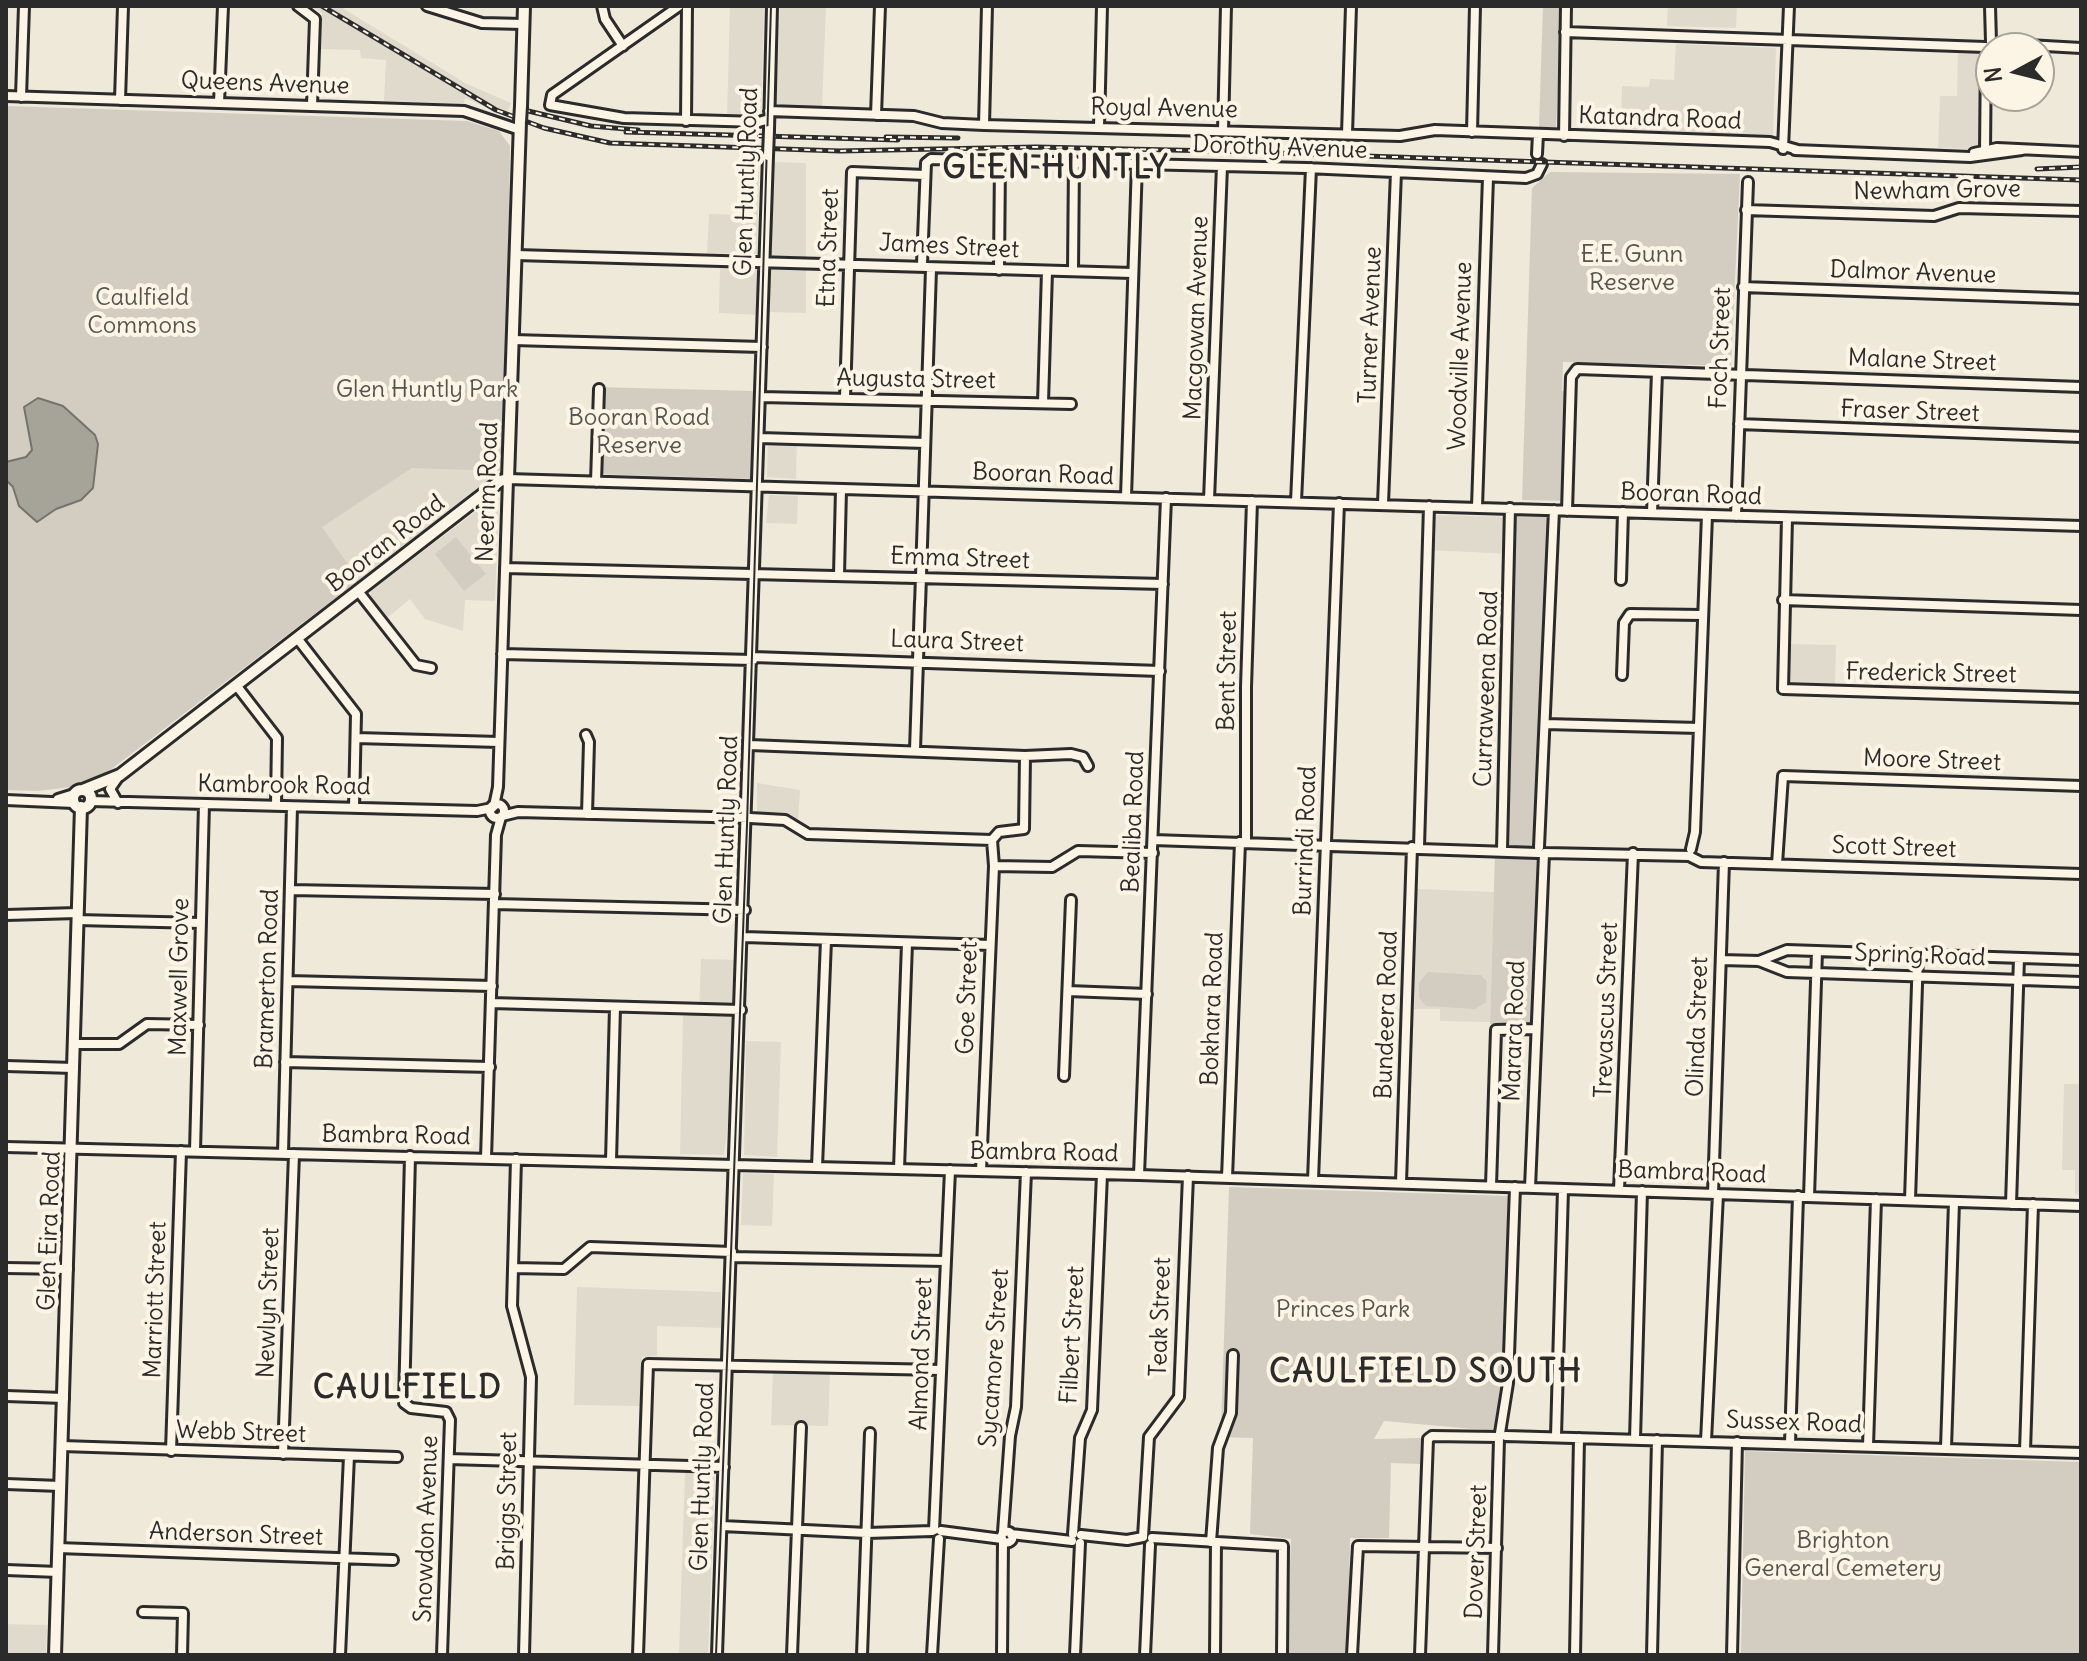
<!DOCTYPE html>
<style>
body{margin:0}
#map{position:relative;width:2087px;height:1661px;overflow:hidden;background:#efe9da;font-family:Delius,sans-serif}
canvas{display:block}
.frame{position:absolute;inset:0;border:8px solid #2b2b2b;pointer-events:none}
.north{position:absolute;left:1975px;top:32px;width:80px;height:80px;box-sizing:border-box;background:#fcf5e5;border:2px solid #a8a49b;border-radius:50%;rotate:263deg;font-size:22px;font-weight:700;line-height:32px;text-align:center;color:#2b2b2b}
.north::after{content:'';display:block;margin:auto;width:28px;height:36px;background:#2b2b2b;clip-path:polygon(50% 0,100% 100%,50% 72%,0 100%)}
</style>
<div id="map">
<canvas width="2087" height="1661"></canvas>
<div class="frame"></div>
<div class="north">N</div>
</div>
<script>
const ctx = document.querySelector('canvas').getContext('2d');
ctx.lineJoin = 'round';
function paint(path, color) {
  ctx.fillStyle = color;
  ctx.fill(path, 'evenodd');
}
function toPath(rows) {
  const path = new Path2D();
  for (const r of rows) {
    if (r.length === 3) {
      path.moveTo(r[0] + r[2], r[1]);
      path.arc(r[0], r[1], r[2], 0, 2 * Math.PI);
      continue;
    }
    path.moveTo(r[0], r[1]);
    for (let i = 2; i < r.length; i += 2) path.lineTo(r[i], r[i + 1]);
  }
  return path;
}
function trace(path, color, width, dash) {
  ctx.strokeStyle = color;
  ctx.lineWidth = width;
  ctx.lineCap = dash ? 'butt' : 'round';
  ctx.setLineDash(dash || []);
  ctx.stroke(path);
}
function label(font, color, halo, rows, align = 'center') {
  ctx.font = font + ' Delius,sans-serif';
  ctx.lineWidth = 8;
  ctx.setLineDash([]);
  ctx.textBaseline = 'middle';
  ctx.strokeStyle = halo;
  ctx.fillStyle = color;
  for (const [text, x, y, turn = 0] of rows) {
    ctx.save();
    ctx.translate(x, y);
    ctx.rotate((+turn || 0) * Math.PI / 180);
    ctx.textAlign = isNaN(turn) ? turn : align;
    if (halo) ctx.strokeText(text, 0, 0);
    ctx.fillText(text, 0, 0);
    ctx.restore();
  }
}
const built = toPath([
 [311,6,339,6,467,84,511,103,506,116,465,98,464,104,384,101,386,60,361,58,360,50,321,49,322,13],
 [730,6,764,6,761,119,727,118],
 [780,6,826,6,822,107,776,106],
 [1668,6,1737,6,1736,28,1667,26],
 [1676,44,1776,48,1773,136,1621,131,1622,86,1649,87,1650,79,1674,80],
 [1958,53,1982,54,1979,145,1972,149,1938,148,1940,96,1957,96],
 [774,162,806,163,806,313,769,312],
 [748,171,759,171,757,254,707,253,709,214,747,215],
 [720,266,759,267,758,315,719,313],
 [768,434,797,435,796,479,767,477],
 [412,467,500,471,359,580,321,527],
 [769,495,798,496,797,524,766,523],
 [496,496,499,498,495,601,465,600,463,631,425,619,410,599,387,618,371,596,371,591],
 [1428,515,1515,517,1514,554,1427,550],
 [1788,644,1836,645,1835,684,1790,683],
 [757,783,800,790,798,821,787,814,757,813],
 [1417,889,1494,892,1490,1022,1440,1021,1440,1009,1414,1009],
 [701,959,736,960,732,1093,724,1155,680,1154,683,1016,699,1014],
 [746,1041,781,1042,777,1157,744,1155],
 [2064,1084,2081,1084,2081,1195,2075,1194,2075,1170,2062,1170],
 [743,1173,774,1174,772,1226,741,1225],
 [577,1287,721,1292,721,1328,657,1326,657,1356,642,1357,640,1406,574,1405],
 [773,1372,830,1374,828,1426,771,1425],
 [685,1472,715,1476,708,1655,679,1655],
 [6,1624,47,1625,46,1655,6,1655]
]);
const green = toPath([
 [1543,6,1562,6,1556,127,1539,127],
 [6,106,467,121,499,131,510,146,507,345,500,471,412,468,322,527,359,580,105,774,71,787,38,791,6,790],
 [1550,172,1740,174,1731,366,1563,362,1562,391,1567,391,1563,501,1522,500,1532,188],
 [594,387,755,391,754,479,592,474],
 [1519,514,1546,515,1549,523,1539,842,1531,846,1509,846,1505,840,1515,516],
 [456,537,486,574,464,591,435,554],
 [1495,852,1537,856,1532,1022,1528,1026,1490,1024],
 [1428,972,1481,975,1487,982,1486,1002,1475,1009,1426,1006,1419,998,1419,983],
 [1229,1187,1509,1196,1505,1383,1497,1431,1384,1421,1374,1439,1421,1438,1420,1464,1391,1463,1389,1538,1350,1538,1348,1655,1287,1655,1291,1539,1250,1534,1253,1438,1217,1437,1221,1427],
 [1745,1451,2081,1462,2081,1655,1741,1655]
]);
const water = toPath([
 [38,398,63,406,95,435,98,444,93,488,81,500,56,509,37,522,19,506,13,487,6,480,6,462,26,457,32,450,24,407,38,398]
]);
const minor = toPath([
 [298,6,315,19,312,106],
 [427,6,482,23,523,24],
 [602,6,605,19,623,46],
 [679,6,552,95,550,105,624,118,759,122,769,119],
 [1990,6,1991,42],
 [1565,32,1985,47],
 [1992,43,2081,48],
 [6,96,464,111,520,130],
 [21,97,24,6],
 [120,100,123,6],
 [219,103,223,6],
 [769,111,914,116,942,123,984,125,1400,136,1435,130,1770,142,1798,150],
 [876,115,880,6],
 [686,121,687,6],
 [984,125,987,6],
 [1099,127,1102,6],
 [769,130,772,6],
 [1223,131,1226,6],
 [1472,132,1475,6],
 [1347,134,1351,6],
 [1564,136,1566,6],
 [1783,149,1789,6],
 [1795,150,1970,157,2022,150],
 [1985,151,1986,48],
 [1974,153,1997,148,2081,152],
 [1537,154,1538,134],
 [1746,210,1934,216,1959,208,2081,211],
 [516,255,1132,273],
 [922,264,926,163,931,159,1306,168,1526,178,1537,174,1542,164],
 [999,270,1000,161],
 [1073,271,1074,161],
 [1743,287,2081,299],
 [513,340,762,347],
 [761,397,1071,404],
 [845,398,852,172,925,175],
 [1043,403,1047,271],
 [1739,424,2081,437],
 [760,438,925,443],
 [596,482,599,389],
 [1126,497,1137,163],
 [1209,500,1222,166],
 [1296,502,1311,168],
 [1383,504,1396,172],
 [1477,507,1488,177],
 [1567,511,1571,377,1577,369,2081,387],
 [1652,513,1657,372],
 [1736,516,1748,182],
 [1787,518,1783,689,2081,698],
 [505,568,1163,584],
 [839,575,841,489],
 [1621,580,1623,512],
 [358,591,416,665,431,668],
 [1783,600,2081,610],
 [920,606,931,269],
 [297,638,356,714,354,808],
 [502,654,753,660],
 [753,657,1160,671],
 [1622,675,1624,623,1630,614,1702,615],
 [236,685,277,738,276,806],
 [1545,724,1699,728],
 [586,735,589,742,587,814],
 [356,738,499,742],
 [750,745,1025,756,1071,754,1083,757,1088,766],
 [915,750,920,601],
 [58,799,74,794],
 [6,800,74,803],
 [90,801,477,811,492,808],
 [118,803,110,789,119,776],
 [497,811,7],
 [494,806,498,787,508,479,2081,526],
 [502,816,518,812,750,818,785,820,808,834,992,840],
 [992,840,999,832,1024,829,1025,756],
 [1153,840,1538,853],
 [1246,842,1246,687,1252,501],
 [1419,847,1429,506],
 [1539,847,1554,510],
 [1502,849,1510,508],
 [1691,849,1695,832,1707,515],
 [1545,853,1690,856],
 [1691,857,1701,862,2081,874],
 [1777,864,1783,776,2081,786],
 [994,866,1052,867,1078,851,1153,853],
 [291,890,495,894],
 [494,904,745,910],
 [6,915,78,913],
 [77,920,201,923],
 [744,937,990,945],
 [1721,960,1759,961,1787,972,2081,982],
 [1759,961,1787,950,2081,960],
 [288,981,492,986],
 [1068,991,1147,994],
 [491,1003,741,1010],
 [75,1044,119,1044,147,1024,199,1025],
 [285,1062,490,1067],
 [6,1066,74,1068],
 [1064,1076,1071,900],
 [6,1147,1139,1175,2081,1206],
 [195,1151,204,804],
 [283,1153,292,807],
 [410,1156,404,1403,411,1408,446,1412,450,1420,442,1655],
 [486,1158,496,835,501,817],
 [516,1159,512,1306,531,1377,524,1655],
 [611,1161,615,1007],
 [817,1167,826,940],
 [899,1169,907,943],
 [981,1171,994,866,992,840],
 [1139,1175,1166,498],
 [1227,1178,1240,842],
 [1313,1180,1339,503],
 [1401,1183,1412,847],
 [1491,1186,1496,1030,1535,1029],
 [1530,1188,1544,854],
 [1619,1190,1633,853],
 [1713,1194,1724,862],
 [1809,1197,1817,951],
 [1910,1200,1918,954],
 [2011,1204,2019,958],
 [731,1257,945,1261],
 [6,1268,68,1269],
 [513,1268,564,1269,590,1247,732,1252],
 [6,1396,64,1398],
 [1500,1433,1508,1383,1515,1187],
 [1506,1436,2081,1453],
 [1556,1436,1563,1189],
 [1635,1439,1642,1191],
 [1706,1441,1718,1194],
 [1790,1443,1798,1196],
 [62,1446,397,1457],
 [1868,1446,1876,1199],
 [1946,1448,1954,1202],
 [171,1451,181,1151],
 [2025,1451,2033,1204],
 [283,1454,294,1154],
 [449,1459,724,1467],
 [6,1484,60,1486],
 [722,1526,867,1533,932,1531],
 [934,1530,950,1170],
 [941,1531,1002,1539],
 [1007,1537,5.5],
 [1003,1532,1010,1436,1016,1407,1026,1172],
 [1011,1534,1072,1541],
 [1073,1534,1080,1438,1092,1410,1102,1174],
 [1081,1535,1127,1540,1143,1537],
 [1143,1537,1149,1437,1179,1397,1188,1176],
 [1152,1538,1283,1546,1282,1655],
 [1211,1542,1218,1448,1231,1413,1233,1355],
 [58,1548,393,1560],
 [6,1570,58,1572],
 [143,1612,183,1613,182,1655],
 [340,1655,349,1456],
 [638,1655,648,1364,941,1370],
 [717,1655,768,156],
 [792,1655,801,1427],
 [862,1655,870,1433],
 [932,1655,939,1539],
 [1002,1655,1003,1541],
 [1075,1655,1080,1543],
 [1145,1655,1150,1545],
 [1215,1655,1216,1542],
 [1352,1655,1358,1546,1497,1548],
 [1420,1655,1428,1439,1432,1436,1498,1437],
 [1493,1655,1499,1439],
 [1575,1655,1579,1438],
 [1652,1655,1657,1440],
 [1732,1655,1737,1442]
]);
const major = toPath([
 [521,106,524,6],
 [83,790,120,775,500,481,508,479,520,122],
 [82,799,9],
 [55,1655,81,807]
]);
const tram = toPath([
 [716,1655,747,825,771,6]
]);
const rail = toPath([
 [322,6,496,110,544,128,610,143,840,151,1036,147,1216,151,2081,180],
 [524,110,591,126,638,130],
 [626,132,898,140],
 [886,137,958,138],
 [2037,169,2081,167]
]);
const minorBridge = toPath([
 [768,156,769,130]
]);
const majorBridge = toPath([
 [520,122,521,106]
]);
const streetNames = [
 ["Queens Avenue",265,84,2],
 ["Royal Avenue",1164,109,1],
 ["Katandra Road",1660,119,2],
 ["Dorothy Avenue",1280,148,2],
 ["Glen Huntly Road",747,182,-88],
 ["Newham Grove",1937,191,-1],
 ["James Street",949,247,3],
 ["Etna Street",829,248,-88],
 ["Dalmor Avenue",1913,273,2],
 ["Macgowan Avenue",1197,318,-88],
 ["Turner Avenue",1371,325,-88],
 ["Foch Street",1721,348,-88],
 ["Woodville Avenue",1461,356,-88],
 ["Malane Street",1922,361,2],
 ["Augusta Street",916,380,1],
 ["Fraser Street",1910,412,2],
 ["Booran Road",1043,475,2],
 ["Neerim Road",488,492,-88],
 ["Booran Road",1691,495,2],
 ["Booran Road",386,544,-38],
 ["Emma Street",960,559,2],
 ["Laura Street",957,642,2],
 ["Bent Street",1228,671,-89],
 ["Frederick Street",1931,674,1],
 ["Curraweena Road",1487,689,-88],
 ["Moore Street",1932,761,2],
 ["Kambrook Road",284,786,1],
 ["Bealiba Road",1134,822,-88],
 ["Glen Huntly Road",727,830,-88],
 ["Burrindi Road",1306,841,-88],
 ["Scott Street",1894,848,2],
 ["Spring Road",1920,956,2],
 ["Maxwell Grove",180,977,-89],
 ["Bramerton Road",268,979,-88],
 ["Goe Street",968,998,-88],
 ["Bokhara Road",1213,1009,-88],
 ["Trevascus Street",1607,1010,-88],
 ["Bundeera Road",1387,1015,-88],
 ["Olinda Street",1698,1027,-88],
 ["Marara Road",1515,1031,-88],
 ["Bambra Road",396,1136,1],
 ["Bambra Road",1044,1153,1],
 ["Bambra Road",1692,1173,2],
 ["Glen Eira Road",50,1231,-88],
 ["Marriott Street",156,1300,-88],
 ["Newlyn Street",269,1303,-88],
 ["Teak Street",1161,1317,-88],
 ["Filbert Street",1073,1335,-87],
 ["Almond Street",922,1354,-88],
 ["Sycamore Street",995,1358,-86],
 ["Sussex Road",1794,1423,2],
 ["Webb Street",241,1433,2],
 ["Glen Huntly Road",703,1477,-88],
 ["Briggs Street",508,1501,-89],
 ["Snowdon Avenue",427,1529,-88],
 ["Anderson Street",236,1535,2],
 ["Dover Street",1477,1552,-88]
];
const parkNames = [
 ["E.E. Gunn",1632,255],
 ["Reserve",1632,283],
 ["Caulfield",142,298],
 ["Commons",142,326],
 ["Glen Huntly Park",427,390],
 ["Booran Road",639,418],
 ["Reserve",639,446],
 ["Princes Park",1343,1310],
 ["Brighton",1843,1541],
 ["General Cemetery",1843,1569]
];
const districtNames = [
 ["GLEN HUNTLY",1056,169],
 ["CAULFIELD SOUTH",1426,1373],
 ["CAULFIELD",408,1389]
];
paint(built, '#e0dacc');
paint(green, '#d2cdc0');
paint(water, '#a6a399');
trace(water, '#75736d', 2);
trace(minor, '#2b2b2b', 14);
trace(major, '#2b2b2b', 16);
trace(minor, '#fcf5e5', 8);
trace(major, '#fcf5e5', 10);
trace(tram, '#2b2b2b', 2);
trace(rail, '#2b2b2b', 5);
trace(rail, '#fcf5e5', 2, [6]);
trace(minorBridge, '#2b2b2b', 14, []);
trace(majorBridge, '#2b2b2b', 16, []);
trace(minorBridge, '#fcf5e5', 8);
trace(majorBridge, '#fcf5e5', 10);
label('24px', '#2b2b2b', '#fcf5e5', streetNames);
label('24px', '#555450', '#fcf5e5', parkNames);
ctx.letterSpacing = '2px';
label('bold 32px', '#2b2b2b', '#fcf5e5', districtNames);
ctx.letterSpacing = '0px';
</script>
